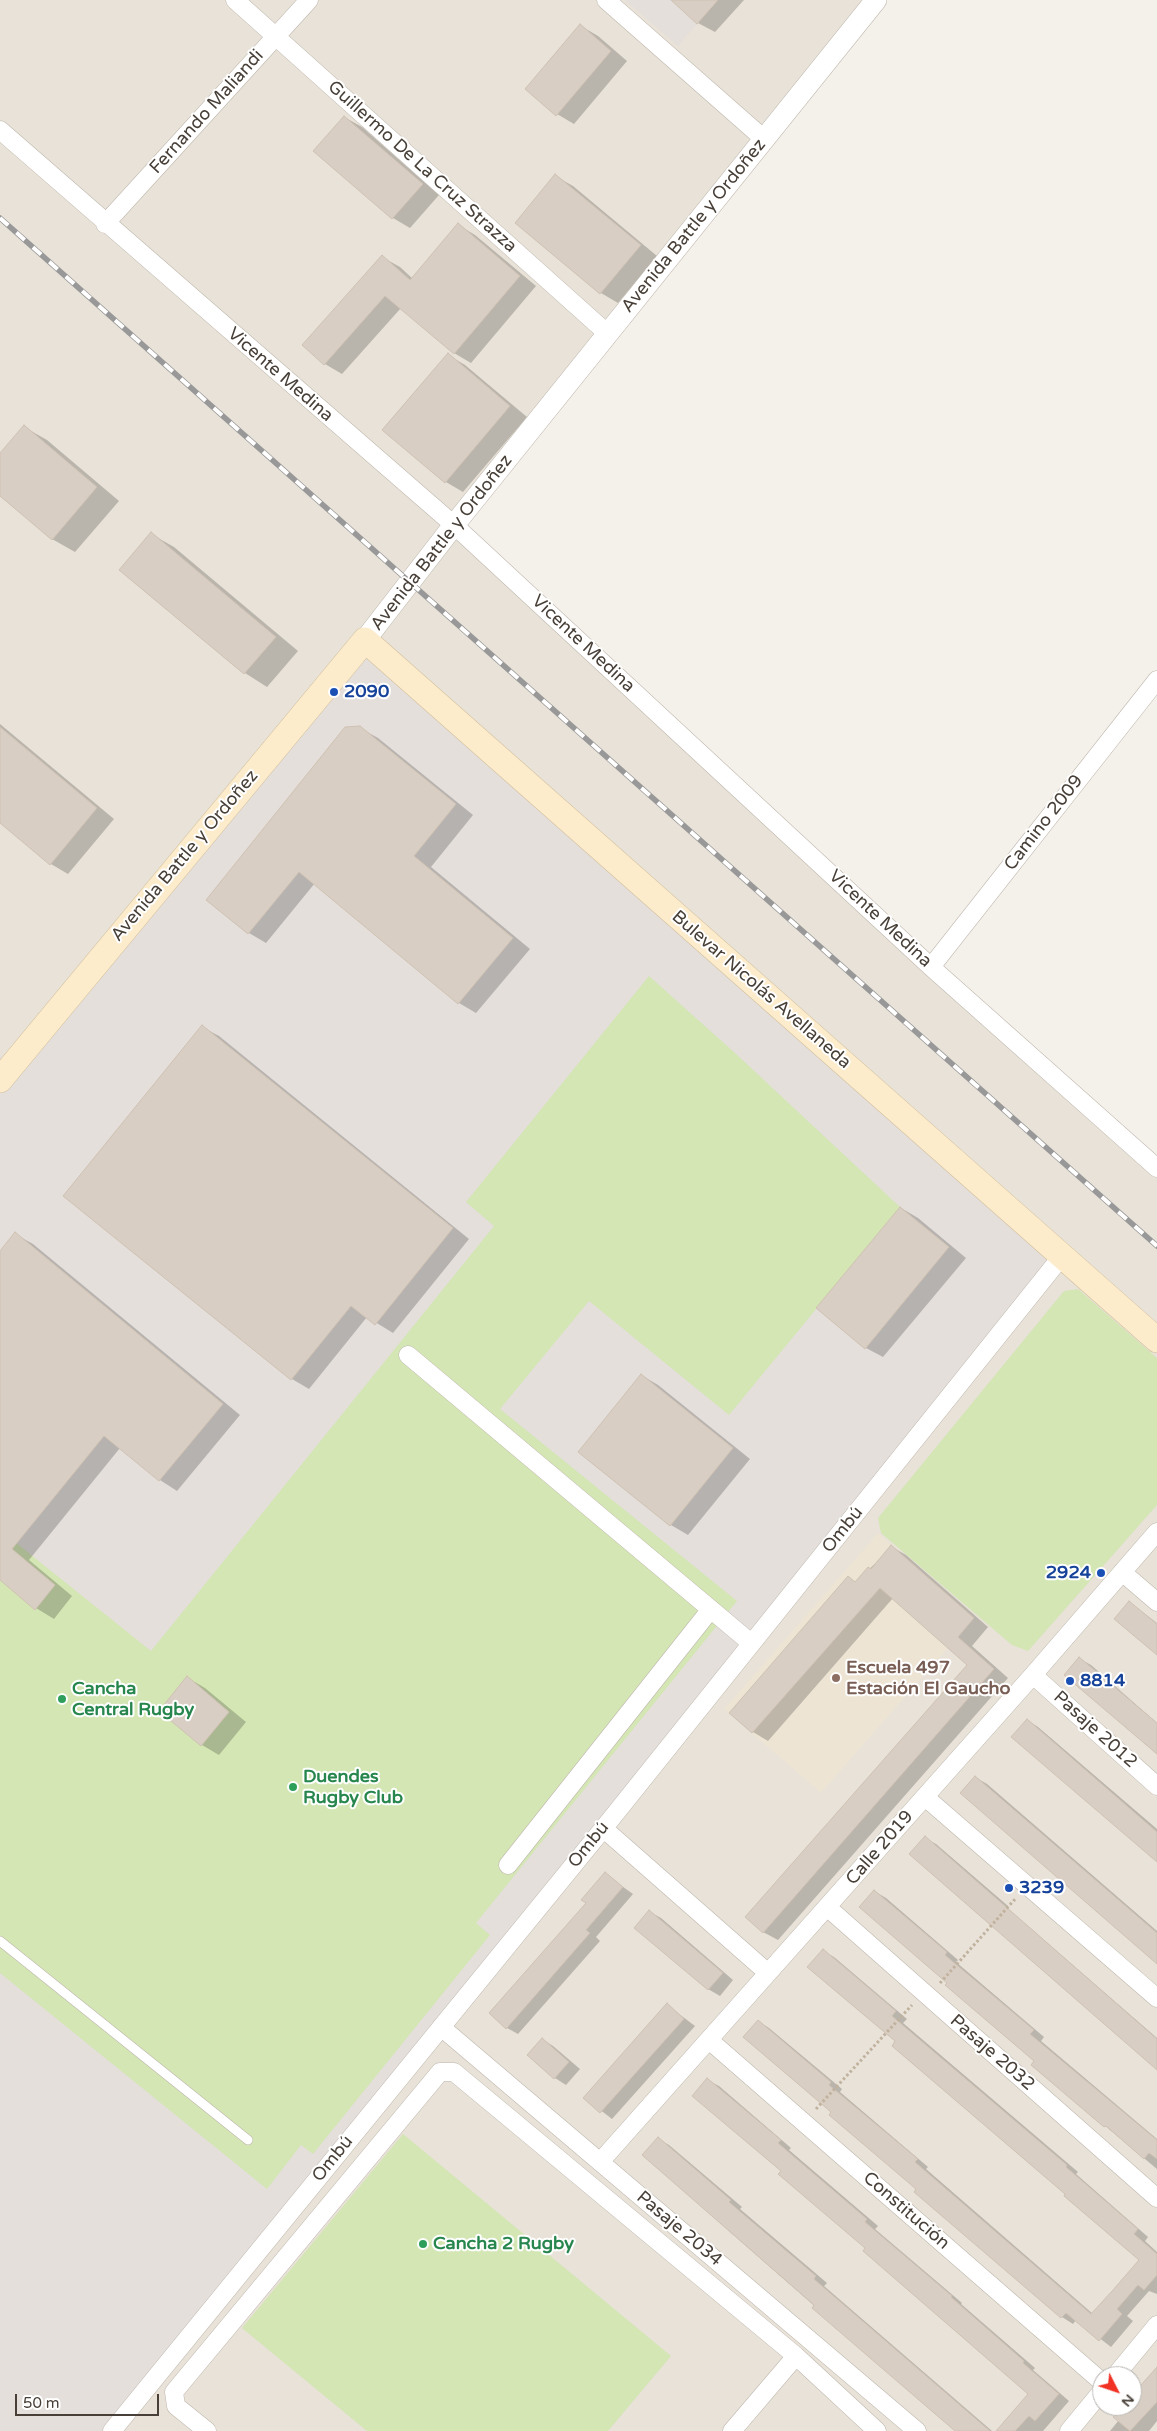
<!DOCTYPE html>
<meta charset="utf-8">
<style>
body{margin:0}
#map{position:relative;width:1157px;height:2431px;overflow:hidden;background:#f4f0ea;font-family:"Varela Round",sans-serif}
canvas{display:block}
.north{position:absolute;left:1092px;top:2366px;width:50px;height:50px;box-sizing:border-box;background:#fff;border:1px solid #b6b3af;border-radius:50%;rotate:131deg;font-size:14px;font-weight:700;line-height:20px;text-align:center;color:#484038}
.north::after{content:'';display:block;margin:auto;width:18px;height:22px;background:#f13124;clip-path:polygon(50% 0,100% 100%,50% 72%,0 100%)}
.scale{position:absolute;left:15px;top:2394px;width:144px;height:22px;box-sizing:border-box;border:2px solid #484038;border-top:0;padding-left:6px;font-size:15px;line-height:18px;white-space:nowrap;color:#484038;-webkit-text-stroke:4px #fff;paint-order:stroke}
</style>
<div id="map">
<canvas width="1157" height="2431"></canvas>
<div class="north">N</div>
<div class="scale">50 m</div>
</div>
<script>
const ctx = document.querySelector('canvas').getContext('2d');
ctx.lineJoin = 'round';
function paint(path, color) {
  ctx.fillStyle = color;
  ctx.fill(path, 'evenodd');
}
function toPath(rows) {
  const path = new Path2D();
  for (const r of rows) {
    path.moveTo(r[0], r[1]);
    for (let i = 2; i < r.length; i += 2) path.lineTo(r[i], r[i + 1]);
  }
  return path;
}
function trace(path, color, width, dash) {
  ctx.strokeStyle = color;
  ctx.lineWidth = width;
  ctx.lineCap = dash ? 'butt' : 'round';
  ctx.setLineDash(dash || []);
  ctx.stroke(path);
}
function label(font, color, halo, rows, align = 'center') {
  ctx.font = font + ' "Varela Round",sans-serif';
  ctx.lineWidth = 4;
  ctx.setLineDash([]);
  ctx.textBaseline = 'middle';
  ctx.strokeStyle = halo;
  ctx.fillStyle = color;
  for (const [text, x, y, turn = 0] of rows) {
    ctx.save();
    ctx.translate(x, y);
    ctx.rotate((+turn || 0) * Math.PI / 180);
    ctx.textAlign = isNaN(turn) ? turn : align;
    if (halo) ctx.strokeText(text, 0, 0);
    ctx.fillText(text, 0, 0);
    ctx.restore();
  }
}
const residential = toPath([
 [0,0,876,0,454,525,1157,1168,1157,2431,0,2431],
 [1102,2376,1132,2376,1132,2406,1102,2406]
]);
const industrial = toPath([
 [625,0,718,0,678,46],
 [365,640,1062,1256,112,2431,0,2431,0,1056,11,1065]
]);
const education = toPath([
 [878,1533,974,1618,821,1793,724,1709]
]);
const green = toPath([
 [649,976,735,1053,900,1207,729,1415,589,1301,500,1409,737,1601,476,1923,490,1935,313,2154,301,2145,267,2189,0,1973,0,1530,151,1651,494,1226,466,1202],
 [1078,1289,1157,1358,1157,1505,1028,1651,1012,1645,881,1533,878,1518,1064,1291],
 [403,2134,671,2356,608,2431,367,2431,242,2328]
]);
const shadow = toPath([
 [673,0,744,0,715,32,698,23],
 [581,26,598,36,627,61,574,124,557,114],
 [344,117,362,127,439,195,410,228,393,218],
 [555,176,573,186,657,256,618,303,601,293,517,222],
 [458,225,475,235,536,286,471,363,454,353,401,308,342,374,325,364,382,257,400,267,413,279],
 [448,355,465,365,527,417,463,492,446,482,384,430],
 [24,427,47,440,119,501,75,552,52,539,0,494,0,455],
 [151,534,174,547,298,651,267,687,245,673,121,570],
 [0,724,114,819,68,874,51,864,0,822],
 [360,728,378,738,473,815,431,867,530,949,476,1013,459,1003,315,883,266,943,249,933],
 [202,1027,219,1036,469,1239,393,1333,367,1317,309,1389,292,1379,65,1196],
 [901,1208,918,1218,966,1258,883,1357,866,1348],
 [15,1234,33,1244,240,1415,177,1491,160,1480,120,1448,29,1560,72,1596,54,1619,36,1608,0,1578,0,1252],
 [641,1375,658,1385,750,1459,688,1535,671,1525,580,1451],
 [892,1547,906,1555,988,1627,972,1646,1008,1678,778,1940,763,1932,969,1664,893,1598,768,1741,753,1732,731,1713,849,1578,856,1582],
 [1129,1602,1157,1623,1157,1654],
 [1080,1659,1091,1665,1157,1723,1157,1754,1066,1675],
 [188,1678,205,1688,246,1722,219,1755,202,1745],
 [1027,1720,1038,1727,1157,1829,1157,1862],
 [975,1777,987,1784,1157,1931,1157,1962],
 [925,1838,936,1844,1008,1906,1007,1908,1157,2038,1157,2068],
 [605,1874,633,1894,596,1937,600,1941,518,2034,507,2028],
 [874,1891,886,1898,958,1960,956,1962,1044,2037,1041,2041,1157,2139,1157,2169,1032,2065,1036,2061],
 [650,1912,661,1918,733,1980,720,1996,708,1989],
 [823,1951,834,1957,907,2019,903,2023,1078,2172,1076,2174,1148,2237,1145,2241,1157,2252,1157,2294,1149,2291,1127,2316,1133,2321,1111,2347,1076,2320,1073,2324,1062,2317,916,2192,918,2189,833,2112,758,2021,769,2028,842,2089,840,2092,928,2167,926,2169,1093,2314,1141,2260,897,2041],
 [667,2005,695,2026,612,2119,585,2098],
 [542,2039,553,2046,580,2069,566,2085,555,2078,528,2055],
 [707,2080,719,2086,791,2148,789,2150,878,2226,875,2229,962,2303,961,2304,1035,2368,1033,2370,1069,2401,1043,2431,997,2431,1030,2394,783,2171],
 [658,2139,669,2145,742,2207,740,2209,827,2283,824,2286,992,2431,957,2431,729,2231,731,2229],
 [1157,2367,1157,2421,1149,2431,1110,2431,1119,2420,1124,2406,1132,2406,1132,2397]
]);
const building = toPath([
 [671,0,718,0,697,24,671,0],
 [580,24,611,51,556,116,525,89,580,24],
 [344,116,423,184,392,219,313,151,344,116],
 [555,174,641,245,600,294,515,223,555,174],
 [458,223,520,276,454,354,385,296,324,365,302,345,382,255,410,280,458,223],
 [448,353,510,406,445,483,382,430,448,353],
 [24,425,97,487,52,540,0,496,0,453,24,425],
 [151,532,276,637,244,674,119,570,151,532],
 [360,726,456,804,414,856,513,938,458,1004,299,872,248,934,206,900,345,727,360,726],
 [0,727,97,808,50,865,0,823,0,727],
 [202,1025,453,1228,375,1325,351,1306,291,1380,63,1196,202,1025],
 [900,1207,949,1247,865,1349,816,1308,900,1207],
 [15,1232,223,1404,159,1481,104,1436,12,1549,55,1585,35,1610,0,1580,0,1251,15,1232],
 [641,1374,733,1448,670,1526,578,1452,641,1374],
 [891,1545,974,1618,958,1637,994,1669,763,1933,745,1917,967,1665,880,1588,752,1733,729,1713,848,1576,855,1582,868,1567,871,1569,891,1545],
 [1129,1601,1157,1624,1157,1655,1114,1619,1129,1601],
 [1079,1657,1157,1723,1157,1754,1064,1675,1079,1657],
 [187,1676,229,1712,201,1746,159,1711,187,1676],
 [1027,1719,1157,1832,1157,1862,1011,1737,1027,1719],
 [975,1776,1157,1933,1157,1964,960,1793,975,1776],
 [925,1836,1157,2039,1157,2070,909,1854,925,1836],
 [605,1872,623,1887,586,1930,590,1933,506,2029,489,2013,586,1903,581,1900,605,1872],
 [874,1890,947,1952,945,1955,1034,2030,1030,2034,1157,2140,1157,2159,1149,2153,1144,2159,1106,2126,1104,2127,1031,2065,1034,2061,945,1985,947,1983,859,1907,874,1890],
 [649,1910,723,1973,708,1990,634,1928,649,1910],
 [823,1949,896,2011,892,2016,1067,2165,1066,2167,1138,2229,1134,2234,1157,2254,1157,2275,1144,2290,1138,2285,1117,2309,1122,2314,1099,2341,1066,2313,1061,2318,914,2192,916,2189,829,2115,831,2112,743,2037,758,2020,831,2082,829,2085,918,2159,915,2162,1091,2314,1113,2290,1139,2260,1064,2196,1065,2194,892,2046,895,2041,807,1967,823,1949],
 [667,2003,684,2019,600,2113,583,2098,667,2003],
 [542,2038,569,2062,554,2079,527,2055,542,2038],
 [707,2078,781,2140,778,2143,867,2219,865,2222,952,2296,951,2297,1024,2361,1023,2363,1059,2394,1035,2421,1029,2416,1015,2431,996,2431,1028,2394,863,2251,865,2248,778,2174,781,2171,692,2096,707,2078],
 [658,2137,731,2200,729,2202,816,2276,814,2279,990,2431,955,2431,812,2308,814,2305,642,2155,658,2137],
 [1157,2367,1157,2402,1130,2431,1113,2417,1123,2406,1132,2406,1132,2395,1157,2367]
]);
const path = toPath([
 [940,1983,1016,1898],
 [816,2109,912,2005]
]);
const service = toPath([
 [0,1941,248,2140]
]);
const minor = toPath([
 [235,0,608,334],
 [606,0,764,139],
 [0,130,454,525,931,967,1157,1168],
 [105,224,309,0],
 [931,967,1157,680],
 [408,1355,751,1643],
 [1122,1572,1157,1602],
 [1033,1675,1157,1786],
 [925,1797,1157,1998],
 [603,1828,768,1973],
 [508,1865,711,1609],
 [827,1907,1157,2198],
 [441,2027,917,2431],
 [709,2040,1102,2382],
 [600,2162,1033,1675,1157,1532],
 [1115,2376,1157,2325],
 [112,2431,611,1819,1062,1256],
 [207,2431,176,2406,174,2392,440,2072,454,2072,796,2356,877,2431],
 [732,2431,796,2356],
 [1069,2431,1102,2391]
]);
const tertiary = toPath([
 [365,640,454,525,876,0]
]);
const secondary = toPath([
 [0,1080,365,640,1157,1340]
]);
const rail = toPath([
 [0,218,1157,1246]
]);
const markers = [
 [334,692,5,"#1a4fb4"],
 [1101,1573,5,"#1a4fb4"],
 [836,1678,5,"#8d6e63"],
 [1070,1681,5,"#1a4fb4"],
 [62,1699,5,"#2e9e5b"],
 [293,1787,5,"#2e9e5b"],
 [1009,1888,5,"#1a4fb4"],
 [423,2244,5,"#2e9e5b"]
];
const streetNames = [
 ["Fernando Maliandi",207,112,-48],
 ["Guillermo De La Cruz Strazza",422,167,42],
 ["Avenida Battle y Ordoñez",694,226,-51],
 ["Vicente Medina",280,375,41],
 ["Avenida Battle y Ordoñez",442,543,-52],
 ["Vicente Medina",583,644,43],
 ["Camino 2009",1044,823,-52],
 ["Avenida Battle y Ordoñez",185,856,-50],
 ["Vicente Medina",880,919,43],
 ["Bulevar Nicolás Avellaneda",761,990,41],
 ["Ombú",843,1530,-51],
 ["Pasaje 2012",1095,1730,42],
 ["Ombú",589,1845,-51],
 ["Calle 2019",880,1848,-49],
 ["Pasaje 2032",992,2053,41],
 ["Ombú",333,2159,-51],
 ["Constitución",906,2211,41],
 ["Pasaje 2034",679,2229,40]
];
const transitNames = [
 ["2090",344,692],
 ["2924",1091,1573,"right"],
 ["8814",1080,1681],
 ["3239",1019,1888]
];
const educationNames = [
 ["Escuela 497",846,1668],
 ["Estación El Gaucho",846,1689]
];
const leisureNames = [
 ["Cancha",72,1689],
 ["Central Rugby",72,1710],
 ["Duendes",303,1777],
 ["Rugby Club",303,1798],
 ["Cancha 2 Rugby",433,2244]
];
paint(residential, '#e8e2d8');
paint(industrial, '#e4dfdb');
paint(education, '#ede4d4');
paint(green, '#d4e6b4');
paint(shadow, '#0003');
paint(building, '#d8cec3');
trace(building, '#d0c2b3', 1);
trace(service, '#bfb7ad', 10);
trace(minor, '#bfb7ad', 19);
trace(tertiary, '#bfb7ad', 22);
trace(secondary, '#d2bf9b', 26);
trace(path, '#c1b29e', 3, [2.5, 2.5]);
trace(service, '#fff', 9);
trace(minor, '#fff', 18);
trace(tertiary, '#fff', 21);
trace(secondary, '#fceccc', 25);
trace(rail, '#989898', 5.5);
trace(rail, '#fff', 4, [11]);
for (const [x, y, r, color] of markers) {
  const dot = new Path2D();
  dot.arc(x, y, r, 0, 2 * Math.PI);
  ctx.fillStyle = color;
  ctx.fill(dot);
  trace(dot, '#fff', 2);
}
label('18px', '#484038', '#fff', streetNames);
label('bold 18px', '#164399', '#fff', transitNames, 'left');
label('bold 18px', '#785e54', '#fff', educationNames, 'left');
label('bold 18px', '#27864d', '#fff', leisureNames, 'left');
</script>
